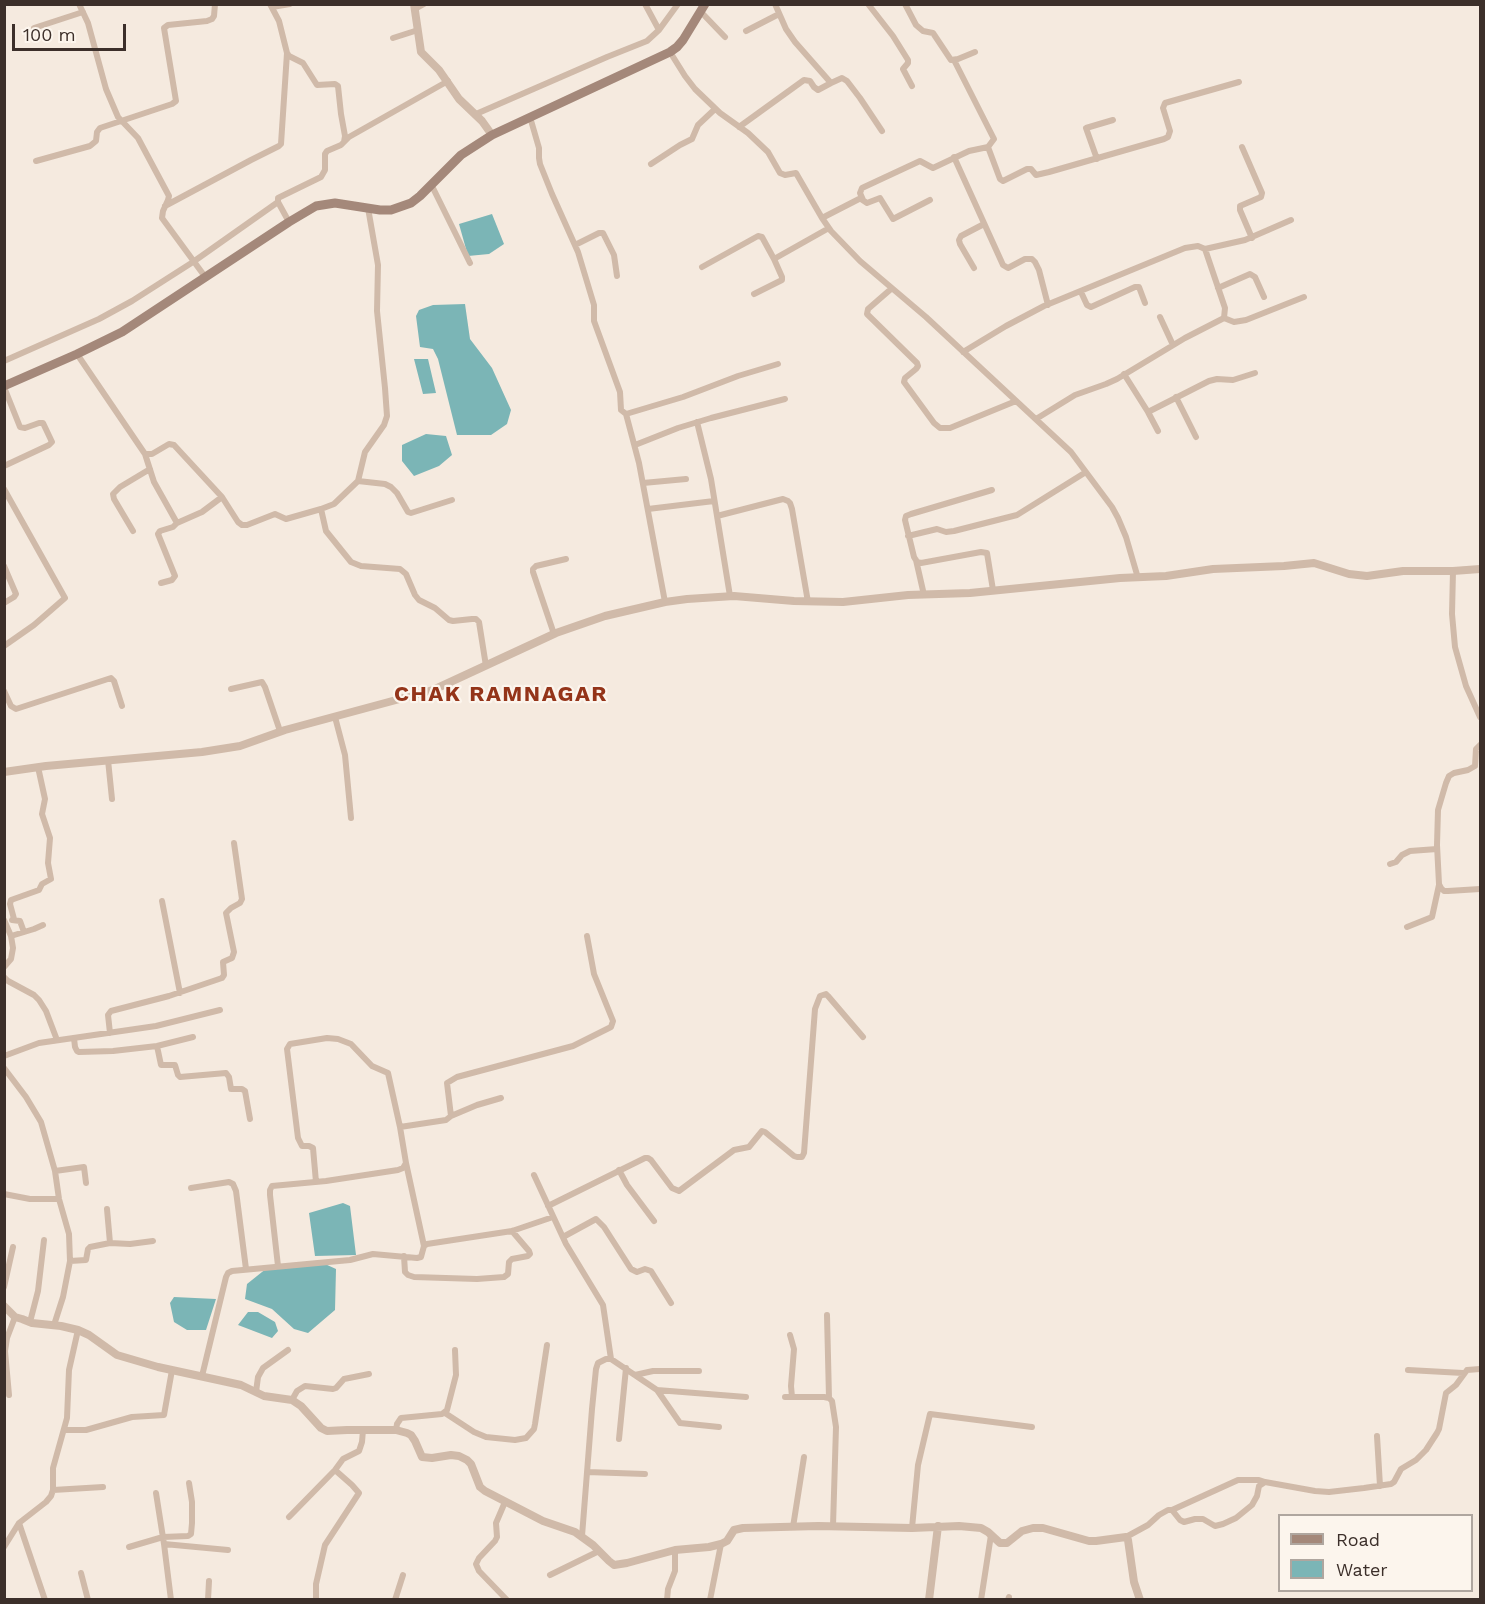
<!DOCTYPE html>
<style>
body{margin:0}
#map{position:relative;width:1485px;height:1604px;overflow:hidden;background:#f5eadf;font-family:"Work Sans",sans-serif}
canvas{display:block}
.frame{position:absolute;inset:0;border:6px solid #3c2f2a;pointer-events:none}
.legend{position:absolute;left:1278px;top:1514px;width:195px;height:78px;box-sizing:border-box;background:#fcf5ed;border:2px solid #afa69f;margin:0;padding:8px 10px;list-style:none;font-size:18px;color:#3c2f2a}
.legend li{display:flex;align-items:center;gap:12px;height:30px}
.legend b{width:30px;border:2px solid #afa69f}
.scale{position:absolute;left:12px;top:24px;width:114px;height:27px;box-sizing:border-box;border:3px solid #3c2f2a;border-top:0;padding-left:8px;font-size:18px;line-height:21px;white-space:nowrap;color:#3c2f2a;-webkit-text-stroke:4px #fcf5ed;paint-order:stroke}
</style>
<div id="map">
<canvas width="1485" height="1604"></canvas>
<div class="frame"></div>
<ul class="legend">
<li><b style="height:8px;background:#a4887a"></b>Road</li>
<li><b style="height:16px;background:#7bb5b6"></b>Water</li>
</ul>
<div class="scale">100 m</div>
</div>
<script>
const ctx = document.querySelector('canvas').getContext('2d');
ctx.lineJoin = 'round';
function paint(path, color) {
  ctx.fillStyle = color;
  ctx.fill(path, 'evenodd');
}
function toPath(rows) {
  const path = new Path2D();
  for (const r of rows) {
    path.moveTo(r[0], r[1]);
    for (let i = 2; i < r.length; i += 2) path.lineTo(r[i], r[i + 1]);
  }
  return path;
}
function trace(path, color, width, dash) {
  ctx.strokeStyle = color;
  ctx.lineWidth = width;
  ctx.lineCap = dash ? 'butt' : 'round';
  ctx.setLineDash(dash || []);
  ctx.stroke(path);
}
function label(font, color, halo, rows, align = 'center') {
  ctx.font = font + ' "Work Sans",sans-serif';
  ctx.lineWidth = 4.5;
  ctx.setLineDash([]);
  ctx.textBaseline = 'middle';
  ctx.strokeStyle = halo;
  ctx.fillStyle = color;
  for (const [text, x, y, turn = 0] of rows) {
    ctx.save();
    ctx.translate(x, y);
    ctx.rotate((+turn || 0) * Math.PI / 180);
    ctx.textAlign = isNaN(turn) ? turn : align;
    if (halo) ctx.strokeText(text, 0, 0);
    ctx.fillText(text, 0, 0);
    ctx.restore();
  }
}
const water = toPath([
 [492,214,504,244,489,254,468,256,459,224],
 [465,304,470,339,492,368,511,410,507,424,491,435,457,435,438,359,433,349,420,347,416,316,419,310,433,305],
 [414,359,428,359,436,393,423,394],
 [426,434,446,436,452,455,439,466,414,476,402,461,402,445],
 [343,1203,350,1206,356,1255,315,1256,309,1213],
 [325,1264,336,1269,335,1310,308,1333,294,1329,272,1309,245,1299,247,1284,267,1268],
 [174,1297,216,1299,206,1330,187,1330,174,1322,170,1303],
 [248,1312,258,1312,275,1322,278,1331,272,1338,238,1325]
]);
const minor = toPath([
 [79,4,88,23,106,89,118,117,138,138,169,196,168,200,163,211,162,218,206,278],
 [270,4,279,21,287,53,289,56,303,63,317,85,335,84,338,86,341,114,345,136,344,142,341,145,327,151,325,154,325,170,321,177,278,198,278,202,289,222],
 [645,4,659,30],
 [775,4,786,29,795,42,831,83,842,78,847,81,860,98,882,131],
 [868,4,893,36,908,60,908,63,903,69,912,86],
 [905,4,916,25,923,31,933,33,951,60,958,59,975,52],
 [272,7,290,4],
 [415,9,424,4],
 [701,12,725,37],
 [34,28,83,12],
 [746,31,779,14],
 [393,38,418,30],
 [670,52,685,76,695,89,720,113,748,133,768,152,780,173,785,175,796,173,822,218,831,231,860,261,926,317,1071,452,1112,507,1118,518,1126,537,1138,578],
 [954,60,994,139,988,147],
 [476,114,607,57,647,41,659,30,678,4],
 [530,117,539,148,539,158,540,164,552,194,578,252,594,305,594,321,620,392,621,410,626,414],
 [739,127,804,80,810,81,814,87,818,90,831,83],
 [344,142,349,137,448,81],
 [1242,147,1262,193,1261,197,1240,206,1240,210,1252,238],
 [954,157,1003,265,1008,268,1025,259,1032,259,1035,262,1039,270,1048,305],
 [1097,159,1086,128,1113,120],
 [36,161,90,146,96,141,97,132,100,128,172,104,176,101,164,28,168,25,207,21,212,19,214,16,215,4],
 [651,164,680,145,692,139,698,125,715,109],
 [431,184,470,263],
 [863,200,860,193,862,188,920,161,933,168,969,151,988,147,1000,179,1003,181,1027,169,1031,169,1036,175,1049,172,1164,139,1168,137,1170,131,1163,108,1165,103,1239,82],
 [165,206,251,160,279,146,281,144,287,53],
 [822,218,859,199,861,199,867,203,880,198,893,219,930,200],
 [575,245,599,233,603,233,614,255,617,276],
 [702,267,758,236,762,237,774,259,829,228],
 [974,268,960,244,959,240,961,236,984,224],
 [1218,288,1250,274,1255,277,1264,297],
 [891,289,868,309,867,314,917,363,918,366,916,369,905,378,904,382,934,423,940,428,950,428,1016,401],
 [1081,292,1087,305,1091,307,1135,287,1139,287,1145,303],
 [754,294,782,280,782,277,774,259],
 [1160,317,1173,345],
 [1224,318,1234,322,1246,320,1304,297],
 [963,352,1006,326,1044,306,1185,248,1198,246,1205,249],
 [77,354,145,454,152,454,169,444,174,445,222,497,238,522,242,525,247,525,275,514,286,519,321,509,334,504,358,481,365,452,384,425,387,416,385,388,377,311,378,265,368,208],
 [4,361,99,319,132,301,193,262,278,202],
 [1124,374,1148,412,1158,431],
 [4,387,20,427,25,428,39,423,43,423,52,442,49,445,4,466],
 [1176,397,1196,437],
 [1148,412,1209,381,1217,379,1233,380,1255,373],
 [1036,419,1075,395,1106,384,1117,379,1185,338,1224,318,1225,308,1205,249,1245,240,1291,220],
 [697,422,711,479,730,596],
 [635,445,678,428,711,418,785,399],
 [145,454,154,482,177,523,173,527,160,531,158,534,175,576,172,580,161,583],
 [358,481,385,484,391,487,397,493,408,512,411,513,452,500],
 [643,483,686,479],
 [4,489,65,598,34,625,4,646],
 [992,490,911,514,906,516,905,520,914,557,917,562,921,563,981,552,987,553,993,590],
 [321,509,326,531,351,562,361,566,400,569,406,574,415,595,419,600,435,608,449,620,453,621,472,619,476,619,479,622,486,666],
 [648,509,714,501],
 [717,516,783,499,788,501,790,503,792,509,808,602],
 [177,523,202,512,222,497],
 [133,531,114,499,113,494,120,487,150,469],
 [908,536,937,529,946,532,954,531,1017,515,1086,472],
 [916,560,924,595],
 [4,566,16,594,14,597,4,603],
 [1453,571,1452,614,1455,647,1466,686,1480,717],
 [665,602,639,463,626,414,683,397,738,376,778,364],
 [554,634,533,572,533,569,536,566,566,559],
 [231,689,262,682,265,687,280,731],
 [4,691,11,706,16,709,111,678,114,681,122,706],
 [335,717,345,755,351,818],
 [1480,745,1476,749,1475,766,1468,770,1454,773,1449,776,1446,783,1438,810,1437,845,1439,884,1441,888,1444,891,1448,891,1480,889],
 [108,760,112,799],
 [1390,864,1396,862,1402,855,1410,851,1437,849],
 [162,901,180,993],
 [14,919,10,904,11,900,39,890,42,884,51,879,48,863,50,838,42,814,45,799,38,767],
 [4,920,11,936,13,948,11,959,4,967],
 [12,920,20,921,24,932],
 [1407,927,1432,917,1439,885],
 [11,936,34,929,43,925],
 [4,977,8,981,34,995,39,1000,46,1011,57,1040],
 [110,1033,108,1015,111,1011,169,996,222,978,224,975,223,962,232,958,234,952,226,913,231,908,240,903,242,899,234,843],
 [74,1038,75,1047,77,1051,79,1052,113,1051,157,1046,193,1037],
 [157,1046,161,1065,175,1065,178,1075,180,1077,226,1073,229,1077,231,1089,242,1089,245,1091,250,1119],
 [4,1056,39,1043,156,1026,220,1010],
 [4,1068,26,1097,41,1122,55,1171,59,1199,69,1234,70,1261,63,1297,54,1325],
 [451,1116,477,1105,501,1098],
 [406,1163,424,1246],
 [619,1170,627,1185,654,1221],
 [55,1171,84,1167,86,1183],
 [534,1175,566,1244,603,1305,611,1359],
 [316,1182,313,1148,309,1146,302,1146,298,1138,287,1049,290,1044,327,1038,338,1039,351,1044,372,1066,388,1073,400,1127],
 [191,1188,229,1182,233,1184,236,1191,246,1269],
 [4,1194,30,1199,59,1199],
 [548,1206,645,1158,648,1158,651,1160,672,1188,679,1191,734,1150,749,1147,762,1131,765,1132,794,1156,797,1157,802,1157,804,1153,815,1009,820,996,826,994,828,996,863,1037],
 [107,1209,110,1243],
 [563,1237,596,1219,604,1227,631,1269,637,1272,645,1269,651,1271,671,1303],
 [404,1256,405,1272,408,1275,414,1277,477,1279,504,1277,508,1274,509,1262,512,1259,528,1256,530,1254,529,1251,512,1231],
 [70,1261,86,1260,88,1249,90,1247,110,1243,130,1244,153,1241],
 [278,1266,270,1195,270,1190,272,1186,326,1181,398,1170,403,1168,406,1163,400,1127,446,1120,451,1116,447,1083,457,1077,573,1046,611,1027,613,1021,594,974,587,936],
 [4,1287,13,1247],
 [827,1315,829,1398],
 [30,1322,38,1291,44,1240],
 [790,1335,794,1349,791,1386,792,1397],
 [1408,1370,1463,1373],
 [635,1375,653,1371,699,1371],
 [202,1376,226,1277,228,1273,232,1271,350,1260,373,1254,417,1258,421,1257,424,1246,427,1244,512,1231,553,1217],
 [657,1390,680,1423,719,1427],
 [256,1392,258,1377,263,1368,288,1350],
 [9,1395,5,1351,7,1338,15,1317],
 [785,1397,824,1397,829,1398,832,1401,836,1427,833,1526],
 [292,1400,297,1391,305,1386,333,1389,336,1388,344,1379,369,1374],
 [445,1413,474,1432,486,1437,515,1440,526,1438,534,1429,535,1424,547,1345],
 [64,1430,86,1430,132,1417,164,1415,172,1370],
 [396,1430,397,1424,401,1418,442,1414,447,1410,456,1375,455,1350],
 [1377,1436,1380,1486],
 [619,1439,626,1368],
 [587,1472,645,1474],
 [53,1490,103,1487],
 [156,1493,164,1544,171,1600],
 [505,1502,496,1523,497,1537,495,1541,479,1558,476,1564,479,1571,507,1600],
 [1172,1510,1238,1480,1259,1480,1265,1482],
 [289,1517,335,1470,343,1459,359,1451,362,1442,363,1430],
 [19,1523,45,1600],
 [793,1527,804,1457],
 [912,1528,918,1465,930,1414,1032,1427],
 [582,1536,592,1409,596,1369,598,1363,606,1359,611,1359,657,1390,746,1397],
 [1126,1537,1148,1525,1159,1515,1168,1510,1172,1510,1180,1520,1184,1522,1195,1519,1203,1519,1215,1526,1223,1524,1236,1518,1252,1505,1257,1496,1259,1486,1265,1482,1315,1491,1329,1492,1364,1488,1391,1484,1394,1482,1401,1469,1416,1460,1426,1450,1437,1433,1439,1429,1446,1393,1456,1385,1467,1370,1480,1369],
 [164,1544,228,1550],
 [4,1547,19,1523,46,1502,51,1496,53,1490,53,1468,67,1418,69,1370,78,1330],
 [129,1547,163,1537,188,1536,191,1534,192,1523,192,1502,189,1483],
 [81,1573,88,1600],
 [550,1575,599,1551],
 [208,1600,209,1581],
 [316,1600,316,1584,325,1545,359,1493,352,1485,335,1470],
 [395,1600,403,1575],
 [667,1600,668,1589,675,1571,675,1550],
 [710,1600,721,1544],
 [981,1600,991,1535],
 [1008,1600,1009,1597]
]);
const tertiary = toPath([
 [414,4,421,52,439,70,459,99,482,121,492,135],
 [4,772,46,766,202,752,240,746,285,730,433,690,556,633,605,616,665,602,687,599,734,596,794,601,843,602,908,595,970,593,1120,578,1166,576,1213,569,1284,566,1314,563,1349,574,1367,576,1403,571,1453,571,1480,569],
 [4,1306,15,1317,22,1319,32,1323,61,1326,78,1330,89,1335,117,1355,158,1367,241,1385,264,1396,292,1400,301,1406,321,1428,327,1431,347,1430,396,1430,407,1433,411,1435,415,1441,422,1457,432,1458,451,1455,459,1456,467,1460,471,1464,480,1487,485,1491,543,1521,575,1532,593,1545,609,1561,614,1565,627,1563,675,1550,709,1547,721,1544,727,1541,734,1530,743,1528,818,1526,912,1528,959,1526,981,1528,988,1532,1000,1543,1007,1543,1022,1531,1033,1528,1043,1528,1089,1541,1096,1541,1126,1537,1128,1540,1134,1582,1140,1600],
 [929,1600,938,1526]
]);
const secondary = toPath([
 [4,386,77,354,122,332,289,222,316,206,335,203,380,210,391,210,411,203,420,196,461,155,492,135,670,52,677,47,683,40,705,4]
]);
const districtNames = [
 ["CHAK RAMNAGAR",501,695]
];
paint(water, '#7bb5b6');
trace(minor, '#d0baa9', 6);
trace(tertiary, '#d0baa9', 8);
trace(secondary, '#a4887a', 9);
ctx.letterSpacing = '1.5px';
label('bold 22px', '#943419', '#fcf5ed', districtNames);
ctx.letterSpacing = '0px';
</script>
